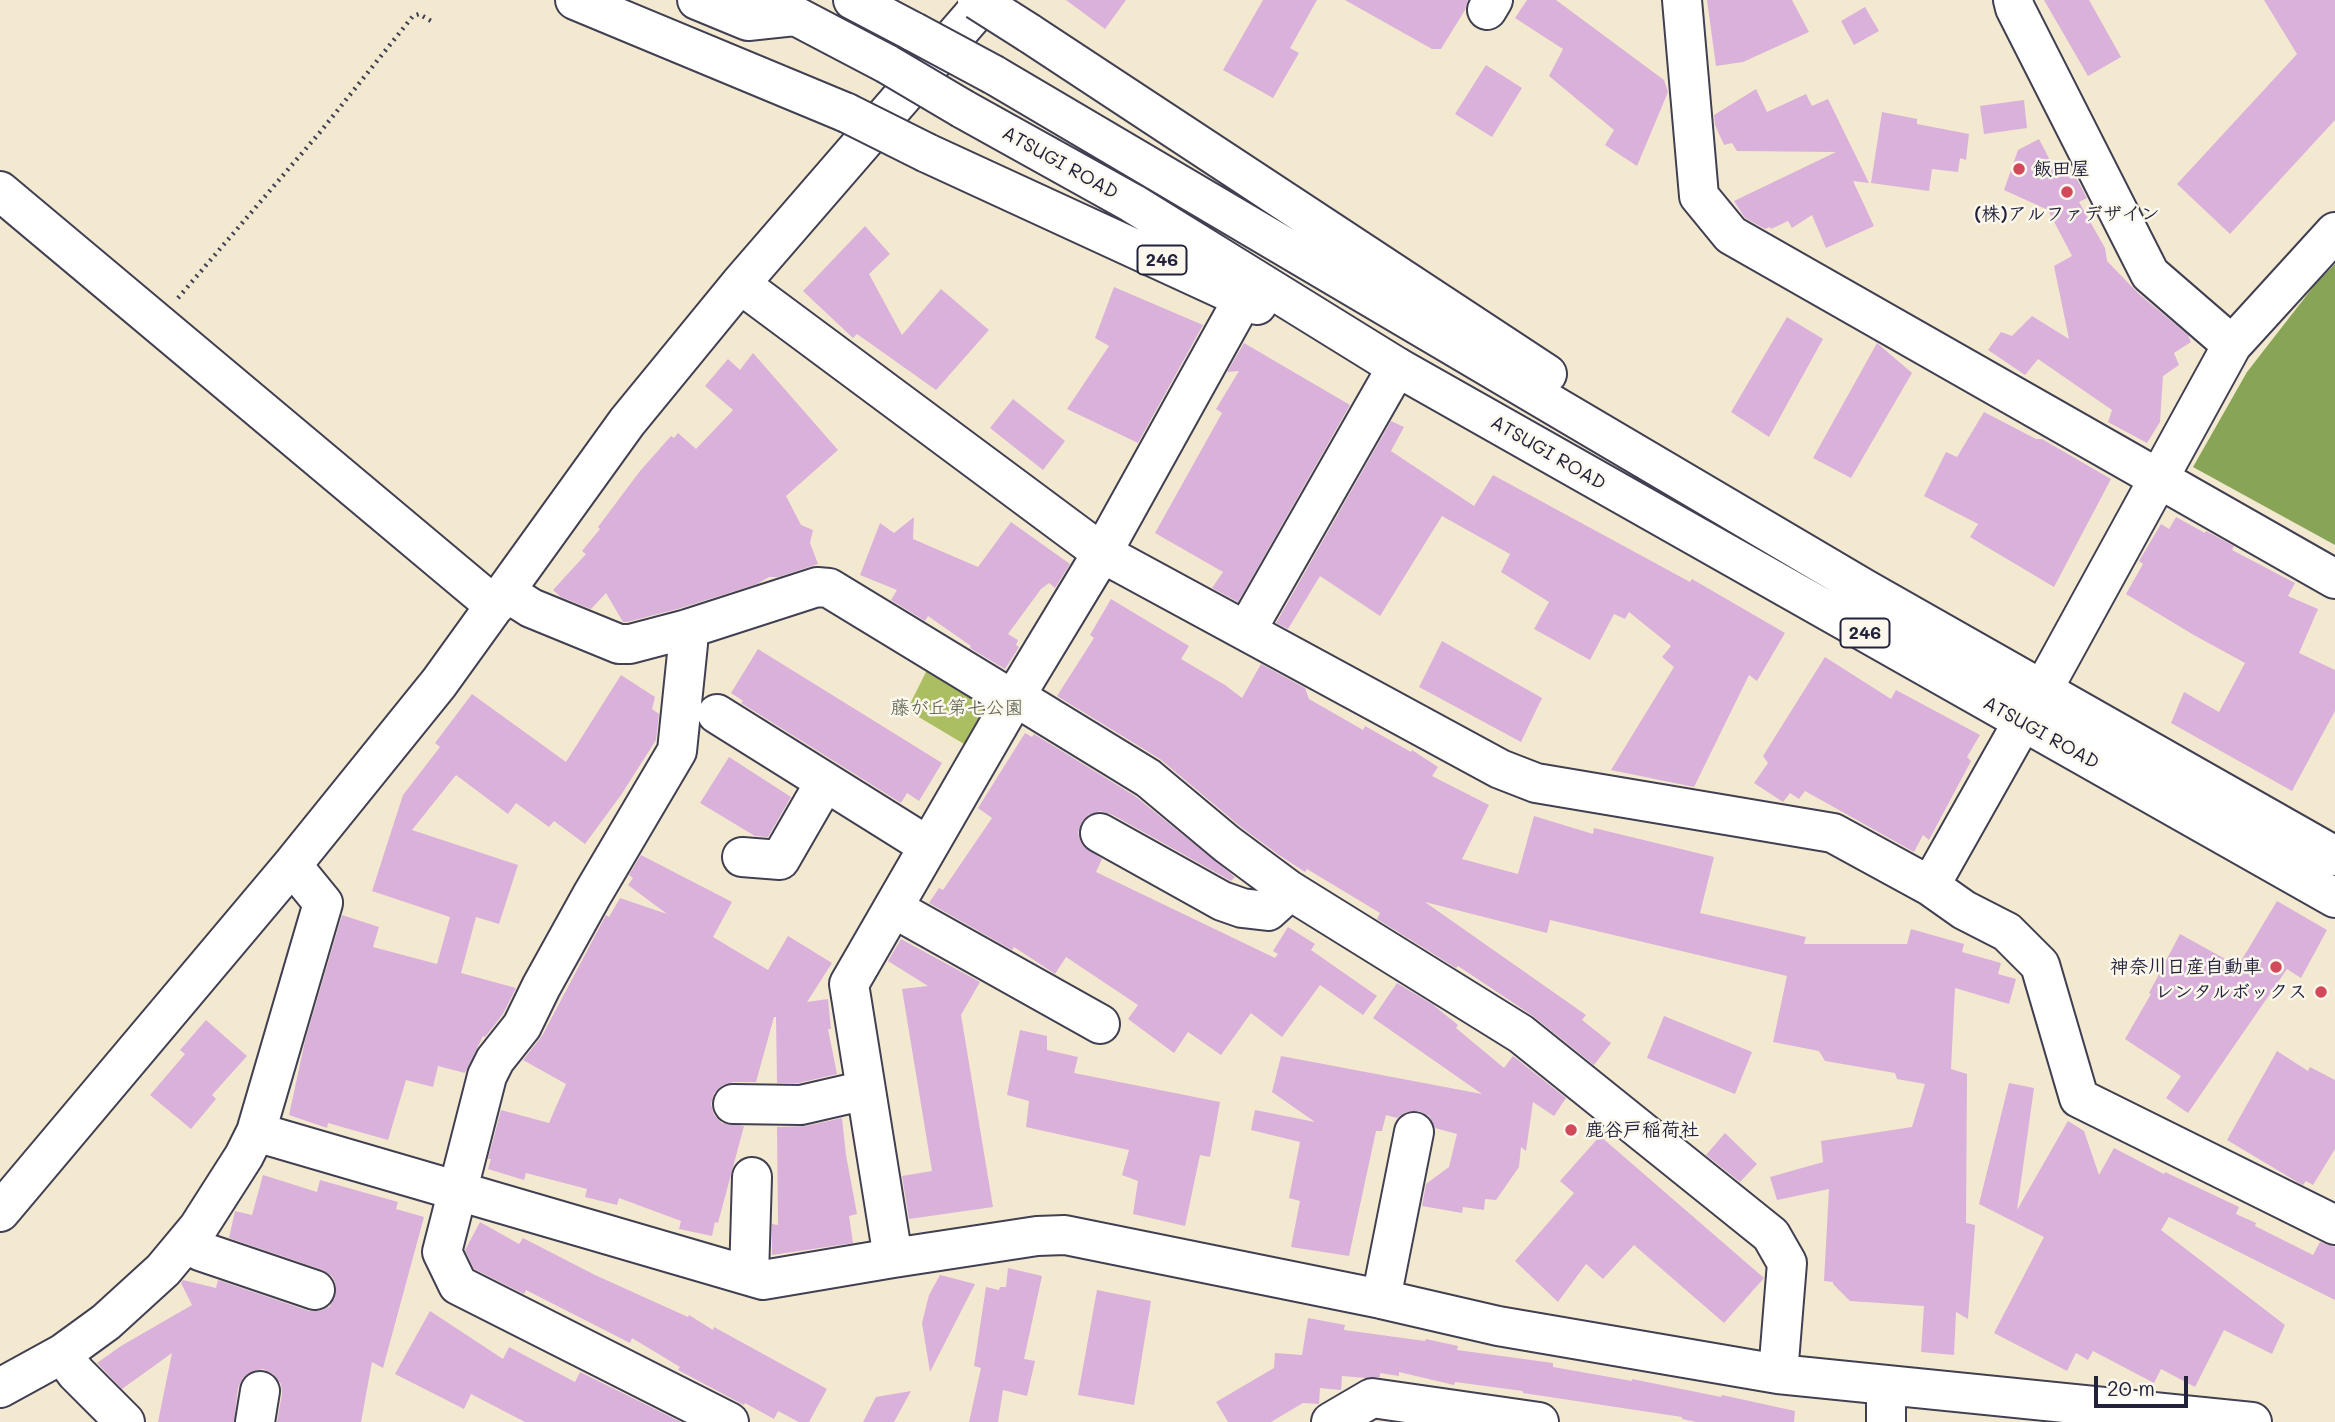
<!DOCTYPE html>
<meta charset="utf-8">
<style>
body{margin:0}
#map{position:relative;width:2335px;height:1422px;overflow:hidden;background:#f3e9d1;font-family:Mali,sans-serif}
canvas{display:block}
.scale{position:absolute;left:2094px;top:1376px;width:94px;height:32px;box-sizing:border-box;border:4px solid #22223b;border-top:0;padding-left:9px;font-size:21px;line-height:24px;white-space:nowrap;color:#22223b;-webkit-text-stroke:5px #fbf7ec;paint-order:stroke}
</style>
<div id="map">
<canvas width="2335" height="1422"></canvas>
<div class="scale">20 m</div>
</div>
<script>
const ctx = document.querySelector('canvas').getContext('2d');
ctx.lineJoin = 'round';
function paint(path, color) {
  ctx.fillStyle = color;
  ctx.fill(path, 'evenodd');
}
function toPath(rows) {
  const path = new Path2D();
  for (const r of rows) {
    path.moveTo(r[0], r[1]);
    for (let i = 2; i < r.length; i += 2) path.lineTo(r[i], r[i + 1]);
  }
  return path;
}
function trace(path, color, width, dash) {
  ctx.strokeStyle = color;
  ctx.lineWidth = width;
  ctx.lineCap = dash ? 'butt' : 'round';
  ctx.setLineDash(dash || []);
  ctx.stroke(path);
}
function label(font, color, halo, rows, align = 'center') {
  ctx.font = font + ' Mali,"Klee One",sans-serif';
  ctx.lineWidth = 5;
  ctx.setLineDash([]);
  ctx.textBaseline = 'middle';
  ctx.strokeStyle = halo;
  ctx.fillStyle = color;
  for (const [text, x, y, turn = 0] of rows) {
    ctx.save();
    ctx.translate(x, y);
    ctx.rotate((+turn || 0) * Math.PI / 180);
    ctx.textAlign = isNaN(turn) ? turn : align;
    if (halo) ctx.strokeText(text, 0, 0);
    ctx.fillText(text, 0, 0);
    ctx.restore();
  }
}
const green = toPath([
 [930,664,993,711,974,750,907,710]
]);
const forest = toPath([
 [2335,264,2335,545,2193,467,2247,372,2317,282]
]);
const building = toPath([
 [1066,0,1126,0,1105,29],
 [1263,0,1317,0,1290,48,1299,53,1273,98,1223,70],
 [1345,0,1468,0,1465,10,1441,49,1432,49],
 [1527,0,1556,0,1664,80,1668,92,1637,166,1605,145,1614,130,1549,76,1563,49,1515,18],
 [1707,0,1792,0,1809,32,1743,62,1716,66],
 [2044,0,2089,0,2121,57,2088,76],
 [2264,0,2335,0,2335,120,2230,234,2177,184,2297,54],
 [1865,7,1879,31,1854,45,1841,21],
 [1486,65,1522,88,1492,137,1455,114],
 [1756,89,1767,112,1806,94,1812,106,1828,99,1869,183,1853,181,1874,226,1826,248,1812,215,1792,228,1788,221,1771,229,1770,227,1765,229,1745,218,1734,201,1836,152,1737,151,1732,143,1724,145,1715,125,1714,115],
 [2024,100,2027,128,1984,134,1980,106],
 [1882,112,1917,119,1917,124,1969,134,1966,160,1960,158,1958,172,1932,169,1929,191,1871,183],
 [2039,139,2056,172,2069,166,2079,183,2087,198,2079,202,2105,248,2107,261,2139,294,2188,335,2191,342,2174,353,2179,365,2163,376,2160,422,2147,443,2108,422,2112,410,2038,359,2025,375,1988,350,2001,332,2012,336,2032,316,2069,339,2054,266,2072,256,2048,210,2004,190,2018,150],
 [865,226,890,254,869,274,902,335,941,289,989,330,936,390,857,334,853,338,803,291],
 [1114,287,1203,325,1138,443,1067,409,1109,346,1095,338],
 [1787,317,1823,339,1769,437,1731,412],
 [1244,343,1350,405,1238,602,1212,588,1223,572,1155,533,1222,413,1216,409,1239,371,1227,372],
 [1877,343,1912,373,1851,478,1813,458],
 [753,353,838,450,786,496,801,525,813,530,810,543,818,564,778,577,769,577,757,584,681,608,627,622,623,622,606,593,591,609,561,597,553,590,586,554,582,551,600,529,598,527,640,471,671,436,674,438,678,433,696,449,733,410,705,386,728,359,740,370],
 [1013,399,1065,441,1043,470,990,428],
 [1984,412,2036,439,2042,439,2111,479,2054,587,1970,537,1978,524,1924,496,1946,452,1957,457],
 [1391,421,1404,427,1391,451,1474,506,1493,475,1690,582,1692,579,1785,633,1757,681,1749,675,1694,787,1611,770,1674,667,1662,657,1671,646,1629,612,1625,619,1614,614,1590,660,1534,629,1549,602,1501,572,1510,554,1442,516,1380,616,1320,576,1288,629,1276,623],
 [914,517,913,539,978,567,1011,522,1070,564,1055,588,1049,583,1041,589,1008,634,1018,640,1016,645,1019,647,1005,669,970,648,971,646,928,616,925,621,891,600,897,590,860,575,880,523,894,533],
 [2176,517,2205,533,2206,531,2234,546,2232,550,2295,583,2288,596,2318,609,2299,653,2335,670,2335,711,2292,791,2171,723,2184,692,2219,712,2245,663,2192,634,2126,594,2143,564,2139,561,2161,524,2169,529],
 [1111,599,1189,646,1181,659,1225,685,1242,698,1261,664,1305,688,1309,699,1363,730,1365,726,1411,752,1412,750,1438,767,1432,776,1489,805,1462,859,1518,874,1534,816,1593,834,1594,828,1714,857,1700,913,1806,937,1804,944,1907,944,1911,929,1964,944,1962,952,2001,963,1998,974,2016,979,2009,1004,1955,988,1951,1069,1967,1074,1966,1223,1975,1225,1968,1319,1956,1312,1954,1355,1921,1352,1924,1306,1850,1301,1833,1284,1833,1282,1824,1281,1829,1189,1777,1200,1770,1177,1823,1162,1821,1141,1912,1127,1925,1084,1897,1079,1895,1073,1825,1061,1819,1051,1773,1042,1787,976,1550,920,1547,933,1425,902,1586,1015,1582,1020,1611,1043,1594,1065,1533,1016,1458,966,1456,968,1377,919,1380,913,1307,869,1305,872,1279,855,1241,827,1160,759,1057,696,1094,638,1090,635],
 [1442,641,1542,698,1521,742,1419,687],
 [758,649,942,763,919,801,907,793,901,803,741,703,743,701,731,693],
 [1825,657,1891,699,1896,690,1980,735,1967,757,1971,761,1929,840,1923,835,1914,852,1805,791,1799,799,1790,793,1783,802,1754,783,1768,763,1763,756],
 [621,675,655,697,652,709,659,714,656,740,621,795,585,844,554,821,549,827,516,803,508,814,456,775,412,830,518,865,499,924,476,917,461,973,516,988,503,1014,485,1037,483,1036,465,1073,438,1066,433,1087,406,1080,388,1140,328,1123,327,1128,289,1115,305,1041,342,915,379,927,373,947,437,964,450,917,372,891,403,795,440,747,435,743,472,694,566,762],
 [1025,733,1032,737,1034,734,1135,796,1235,877,1231,881,1111,814,1100,811,1088,815,1081,823,1078,833,1082,845,1102,859,1096,872,1275,958,1278,954,1273,951,1288,927,1315,944,1311,950,1377,996,1363,1015,1320,985,1282,1037,1251,1013,1221,1055,1188,1032,1174,1053,1128,1019,1138,1005,1066,957,1055,974,1014,947,1012,950,929,903,939,888,943,890,992,818,978,808],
 [729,757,791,797,768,837,755,836,700,803],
 [641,855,732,902,713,937,768,970,788,936,832,963,807,1002,828,999,831,1029,828,1029,837,1074,799,1083,777,1083,776,1017,774,1017,756,1082,733,1082,723,1085,714,1093,711,1104,714,1115,722,1123,744,1126,718,1223,715,1222,712,1236,679,1229,681,1221,619,1198,617,1205,585,1197,587,1189,526,1173,524,1180,488,1169,491,1159,488,1159,501,1110,549,1123,566,1084,523,1060,542,1036,606,915,609,917,620,898,667,914,628,885,633,878,629,875],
 [2277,901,2327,930,2301,978,2287,969,2188,1113,2166,1098,2181,1076,2125,1039,2151,994,2149,993,2180,934,2238,966],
 [901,939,980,982,961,1015,993,1207,909,1219,902,1176,932,1171,902,989,928,986,888,961],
 [1397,983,1432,1004,1458,1025,1456,1028,1504,1068,1513,1056,1566,1098,1554,1116,1533,1102,1526,1151,1521,1147,1519,1167,1496,1200,1485,1199,1484,1210,1463,1207,1462,1213,1422,1206,1426,1184,1449,1167,1457,1134,1435,1128,1429,1116,1419,1111,1406,1112,1397,1118,1386,1115,1382,1131,1376,1131,1349,1256,1291,1247,1300,1201,1289,1198,1300,1142,1251,1130,1255,1110,1315,1122,1272,1092,1281,1056,1482,1094,1373,1018],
 [1664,1016,1752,1052,1735,1094,1647,1058],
 [206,1020,247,1056,212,1095,216,1099,191,1129,150,1095,185,1054,180,1050],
 [1020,1030,1047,1036,1047,1050,1078,1057,1074,1073,1220,1102,1210,1157,1200,1155,1185,1226,1133,1214,1138,1181,1122,1175,1129,1150,1026,1127,1029,1101,1007,1095],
 [2277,1051,2308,1071,2310,1067,2335,1080,2335,1149,2313,1185,2306,1181,2303,1185,2299,1183,2227,1140],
 [2009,1083,2034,1088,2017,1210,2068,1121,2084,1131,2099,1175,2114,1148,2164,1174,2165,1172,2239,1207,2236,1214,2256,1223,2255,1226,2313,1255,2320,1242,2335,1247,2335,1300,2169,1217,2161,1230,2285,1325,2272,1354,2224,1330,2195,1387,2161,1369,2154,1383,2093,1351,2088,1360,2076,1353,2067,1371,1994,1333,2044,1237,1979,1204],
 [842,1118,846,1155,857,1214,849,1216,853,1243,772,1255,772,1224,778,1225,777,1127,806,1126],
 [1725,1133,1757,1164,1740,1182,1706,1155],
 [1600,1136,1764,1278,1724,1323,1634,1245,1603,1279,1586,1264,1558,1302,1515,1261,1574,1193,1560,1181],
 [263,1175,317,1192,320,1180,398,1202,396,1209,424,1217,383,1368,372,1362,361,1422,277,1422,282,1394,281,1384,273,1374,263,1369,252,1371,243,1378,238,1388,234,1422,158,1422,172,1353,122,1389,97,1363,121,1346,192,1305,181,1283,183,1280,216,1288,218,1280,309,1311,320,1311,329,1307,335,1298,336,1285,332,1276,323,1270,229,1238,235,1211,252,1215],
 [480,1222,519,1244,523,1238,595,1275,688,1317,689,1315,713,1330,714,1327,827,1389,809,1422,799,1422,778,1411,774,1419,745,1403,744,1405,678,1370,680,1367,632,1338,630,1343,526,1290,524,1294,474,1269,465,1250],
 [1008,1268,1042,1276,1024,1359,1035,1361,1027,1396,1003,1390,998,1422,969,1422,981,1368,974,1366,986,1287,999,1290,1000,1287,1006,1287],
 [940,1275,975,1284,930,1372,922,1323,929,1295],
 [1097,1290,1151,1301,1134,1405,1078,1395],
 [430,1311,503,1359,509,1347,575,1382,580,1372,681,1422,525,1422,471,1394,464,1409,395,1374],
 [1308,1318,1345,1325,1344,1330,1425,1341,1426,1339,1458,1346,1457,1350,1553,1363,1553,1367,1632,1381,1632,1379,1721,1397,1722,1395,1795,1411,1794,1422,1696,1422,1682,1419,1682,1417,1523,1393,1523,1391,1455,1382,1454,1385,1399,1372,1399,1376,1380,1373,1380,1377,1366,1378,1342,1376,1341,1390,1320,1388,1319,1404,1303,1403,1271,1422,1228,1422,1216,1402,1274,1368,1275,1353,1302,1355],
 [911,1391,894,1422,863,1422,876,1397]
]);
const path = toPath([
 [178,298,321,131,413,16,419,14,431,21]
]);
const minor = toPath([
 [1682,0,1699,196,1731,235,2335,579],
 [2013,0,2015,8,2150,274,2232,345],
 [1487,10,1493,0],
 [0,191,495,606],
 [740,284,1102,553,1500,769,1536,783,1833,833,1930,886,1964,910,2007,932,2040,965,2079,1098,2335,1225],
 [506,592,531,608,619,644,630,644,687,629,817,587,829,588,1013,700,1029,705,1148,778,1227,844,1289,890,1521,1034,1771,1235,1787,1263,1778,1374],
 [687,629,688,644,677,751,592,895,541,987,522,1026,495,1060,487,1076,442,1252,458,1285,729,1422],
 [1246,631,1397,367],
 [2042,691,2232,345,2335,232],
 [717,714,928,846],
 [1100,833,1222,901,1242,908,1268,911,1279,901,1286,888],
 [742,857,780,860,825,782],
 [1930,886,2022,723],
 [893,908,1100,1024],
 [733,1104,801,1105,866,1090],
 [256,1132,763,1280,893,1258,1037,1236,1065,1235,1381,1299,1498,1326,1778,1374,2252,1422],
 [0,1212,292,865,439,683,627,422,740,284,986,0],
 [187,1242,200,1251,315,1290],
 [893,1258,849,984,1013,700,1102,553,1243,299],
 [749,1276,752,1177],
 [1381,1299,1414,1132],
 [62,1354,76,1373,125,1422],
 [1886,1385,1886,1422],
 [0,1388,62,1354,106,1322,163,1270,198,1228,244,1156,256,1132,323,903,292,865],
 [255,1422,260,1391],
 [1331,1422,1372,1398,1539,1422]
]);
const highway = toPath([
 [575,0,847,113],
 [697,0,748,21,795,16],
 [765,0,887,64],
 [853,0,914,32],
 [1029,33,1547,374],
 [994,75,1865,589,2335,856],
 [963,109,1132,203,1397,367,2335,898],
 [927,153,1257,305]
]);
const highwayBridge = toPath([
 [977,0,1029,33],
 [914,32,994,75],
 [887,64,963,109],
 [847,113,927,153]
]);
const markers = [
 [2019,169,7,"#d1495b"],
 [2067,192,7,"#d1495b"],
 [2276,967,7,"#d1495b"],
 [2321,992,7,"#d1495b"],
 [1571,1130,7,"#d1495b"]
];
const shields = [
 [1162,260,49],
 [1865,633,49]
];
const shieldNames = [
 ["246",1162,260],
 ["246",1865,633]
];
const streetNames = [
 ["ATSUGI ROAD",1060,163,29],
 ["ATSUGI ROAD",1548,453,30],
 ["ATSUGI ROAD",2041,733,29]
];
const poiNames = [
 ["飯田屋",2033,169],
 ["(株)アルファデザイン",2067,214,"center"],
 ["神奈川日産自動車",2262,967,"right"],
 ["レンタルボックス",2307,992,"right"],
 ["鹿谷戸稲荷社",1585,1130]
];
const parkNames = [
 ["藤が丘第七公園",957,708]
];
paint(green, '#abbe61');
paint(forest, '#88a557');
paint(building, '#dab1da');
trace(minor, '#414052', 42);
trace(highway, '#414052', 42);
trace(path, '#414052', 4.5, [2, 5]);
trace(minor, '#fff', 38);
trace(highway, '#fff', 38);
trace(highwayBridge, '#414052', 42, []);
trace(highwayBridge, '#fff', 38);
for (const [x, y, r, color] of markers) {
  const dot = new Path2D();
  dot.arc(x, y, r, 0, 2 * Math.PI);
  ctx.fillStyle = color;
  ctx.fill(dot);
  trace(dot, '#fbf7ec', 2.5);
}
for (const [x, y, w] of shields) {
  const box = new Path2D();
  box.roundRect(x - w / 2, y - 14.5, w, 29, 5);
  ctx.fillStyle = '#fbf7ec';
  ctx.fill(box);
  trace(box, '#22223b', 2);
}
label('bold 18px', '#22223b', null, shieldNames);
label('19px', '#22223b', '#fbf7ec', streetNames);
label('bold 19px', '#22223b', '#fbf7ec', poiNames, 'left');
label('19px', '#525948', '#fbf7ec', parkNames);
</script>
